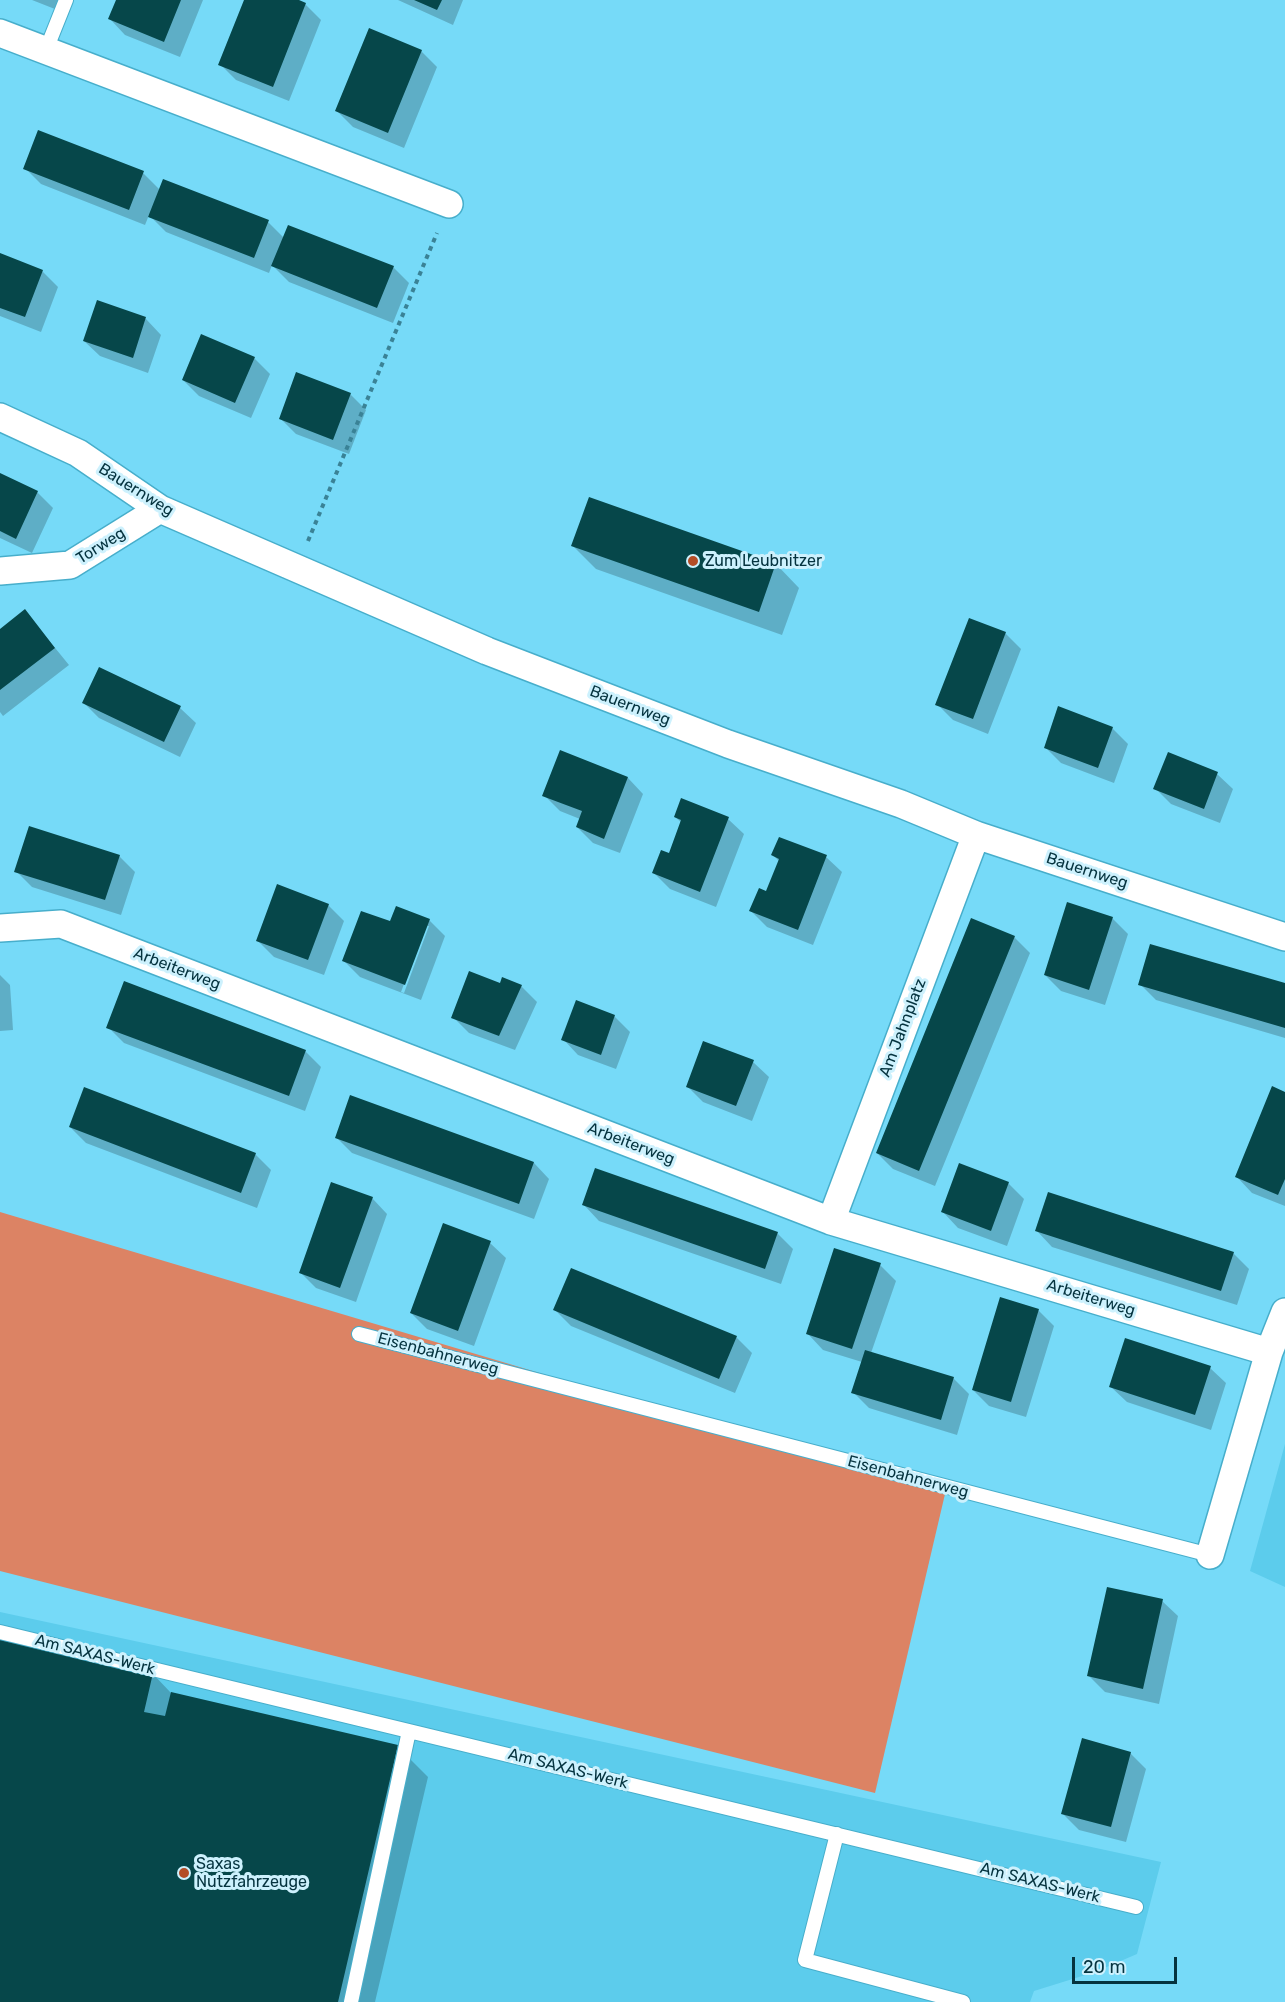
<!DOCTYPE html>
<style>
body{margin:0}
#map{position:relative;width:1285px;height:2002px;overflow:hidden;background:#76daf8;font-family:Rubik,sans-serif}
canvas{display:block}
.scale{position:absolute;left:1072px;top:1957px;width:105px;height:27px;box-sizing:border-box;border:3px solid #05333f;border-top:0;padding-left:8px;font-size:18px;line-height:21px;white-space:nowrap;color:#05333f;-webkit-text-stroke:4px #cdf1fd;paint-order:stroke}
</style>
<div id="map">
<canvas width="1285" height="2002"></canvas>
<div class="scale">20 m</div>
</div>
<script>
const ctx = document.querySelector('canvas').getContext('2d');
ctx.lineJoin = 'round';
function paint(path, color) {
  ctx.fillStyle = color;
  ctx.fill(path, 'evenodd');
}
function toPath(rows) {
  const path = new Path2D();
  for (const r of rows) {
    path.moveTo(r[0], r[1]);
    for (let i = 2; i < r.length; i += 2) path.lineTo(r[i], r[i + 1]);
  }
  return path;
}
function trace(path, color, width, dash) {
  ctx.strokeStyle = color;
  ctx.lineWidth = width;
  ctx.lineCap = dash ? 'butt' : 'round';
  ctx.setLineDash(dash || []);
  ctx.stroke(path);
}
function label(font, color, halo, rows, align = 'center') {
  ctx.font = font + ' Rubik,sans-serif';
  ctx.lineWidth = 6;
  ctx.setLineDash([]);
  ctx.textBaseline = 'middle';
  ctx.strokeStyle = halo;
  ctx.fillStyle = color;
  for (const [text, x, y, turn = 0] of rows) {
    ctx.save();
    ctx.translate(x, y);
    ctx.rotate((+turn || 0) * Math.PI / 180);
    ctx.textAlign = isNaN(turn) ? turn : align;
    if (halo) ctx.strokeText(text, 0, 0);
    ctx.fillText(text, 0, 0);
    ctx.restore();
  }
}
const built = toPath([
 [1285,1444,1285,1587,1250,1571],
 [0,1612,1161,1862,1137,1954,1095,1972,1034,1991,1030,2002,0,2002]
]);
const green = toPath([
 [0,1212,945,1494,875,1793,0,1571]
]);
const shadow = toPath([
 [32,0,70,0,65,13],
 [117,0,203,0,180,57,125,35,110,19],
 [246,0,295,0,305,4,321,20,289,101,236,80,220,64],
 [398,0,463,0,453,25],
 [421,51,437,67,404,148,353,127,337,111],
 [25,168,143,173,160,190,268,222,284,238,393,267,409,283,393,323,289,282,272,265,269,273,166,232,149,215,145,225,41,184],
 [0,255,42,271,58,287,41,332,0,316],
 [98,302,146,319,161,335,148,373,100,356,84,341],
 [254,358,270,374,251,418,199,396,183,380],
 [350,394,366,410,349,454,296,434,281,419],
 [0,475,37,492,53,508,32,553,0,538],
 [573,546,776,564,799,588,782,635,596,569],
 [25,611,69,665,3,716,0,712,0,631],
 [1005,633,1021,649,988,734,953,720,937,704],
 [84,703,180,708,196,723,180,757,99,718],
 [1112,728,1128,744,1114,783,1061,763,1045,747],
 [1169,754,1217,774,1233,789,1220,823,1171,804,1155,788],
 [628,778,643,794,620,853,593,843,577,827,580,819,560,811,544,795],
 [682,800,728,819,744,834,716,907,670,889,654,873,670,855,682,823,675,817],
 [773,855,826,857,842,872,813,945,767,927,751,911,767,893,779,861],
 [119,856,135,872,121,915,32,887,16,871],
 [328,905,344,921,324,975,274,957,258,941],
 [1112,918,1128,934,1105,1005,1061,991,1045,975],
 [429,920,445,936,421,1000,360,977,344,961,391,923],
 [426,926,429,926,404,993,401,992],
 [1014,937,1030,953,935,1186,893,1169,877,1153],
 [0,975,10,985,13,1030,0,1031],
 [1140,984,1285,985,1285,1038,1156,1000],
 [501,985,521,986,537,1002,515,1050,469,1033,453,1017],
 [614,1016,630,1032,616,1069,578,1055,563,1039],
 [108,1027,305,1051,321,1067,305,1111,124,1043],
 [753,1062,769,1077,752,1121,703,1102,687,1086],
 [1285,1093,1285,1206,1252,1193,1237,1177],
 [70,1127,255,1154,271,1170,257,1208,86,1143],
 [336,1137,534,1163,549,1179,534,1219,352,1153],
 [1008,1183,1024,1199,1007,1246,958,1228,943,1212],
 [372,1198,387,1214,356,1302,316,1288,300,1272],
 [584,1205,777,1233,793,1249,781,1284,599,1221],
 [444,1225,490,1243,506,1258,474,1346,427,1329,411,1313],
 [1037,1231,1233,1253,1249,1269,1237,1305,1052,1247],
 [880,1265,896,1281,871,1353,953,1378,969,1394,957,1435,869,1408,853,1392,862,1362,823,1350,808,1334],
 [555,1310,736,1337,752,1353,735,1393,571,1326],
 [1038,1310,1054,1326,1026,1417,989,1406,973,1390],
 [1210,1368,1226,1383,1211,1430,1127,1402,1111,1387],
 [1162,1601,1178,1616,1159,1704,1105,1692,1089,1676],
 [153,1674,172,1694,397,1746,428,1777,375,2002,0,2002],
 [1130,1753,1146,1769,1126,1842,1079,1830,1063,1814]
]);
const building = toPath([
 [116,0,181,0,164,42,108,19],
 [244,0,299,0,306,3,273,87,218,65],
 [414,0,442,0,437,10],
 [369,28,422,50,388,133,335,111],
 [38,130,144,171,129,210,23,169],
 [163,179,269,220,254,258,148,217],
 [288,225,394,266,377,308,271,266],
 [0,253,43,270,25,317,0,308],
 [97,300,146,317,133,358,83,341],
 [201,334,255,357,235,403,182,380],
 [296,372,351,393,333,440,279,419],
 [0,473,38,491,16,539,0,531],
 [589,497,776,563,759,612,571,546],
 [25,609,55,648,0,690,0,629],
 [969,618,1006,632,973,719,935,705],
 [99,667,181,706,164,742,82,703],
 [1058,706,1113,727,1098,768,1044,748],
 [560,750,628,777,604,839,576,827,582,811,542,796],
 [1168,752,1218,772,1204,809,1153,789],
 [681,798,729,817,700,892,652,873,661,850,669,853,681,820,674,817],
 [29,826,120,855,105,900,14,872],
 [779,837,827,855,798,930,749,911,759,888,766,891,779,859,771,855],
 [277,884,329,904,308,960,256,941],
 [1067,902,1113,917,1089,990,1044,975],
 [396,906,430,919,405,985,342,961,361,911,390,921],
 [971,918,1015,936,919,1171,876,1153],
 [1150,944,1285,983,1285,1028,1138,985],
 [469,971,500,983,502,977,522,985,499,1036,451,1018],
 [124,981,306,1050,289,1096,106,1028],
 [576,1000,615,1015,601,1055,561,1040],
 [703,1041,754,1060,736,1106,686,1087],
 [1272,1086,1285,1092,1285,1179,1278,1195,1235,1177],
 [84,1087,256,1153,241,1193,69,1127],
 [350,1095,534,1162,519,1204,335,1138],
 [959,1163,1009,1182,991,1231,941,1212],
 [595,1168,778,1232,765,1269,582,1205],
 [331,1182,373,1197,340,1288,299,1273],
 [1048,1192,1234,1252,1221,1291,1035,1231],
 [443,1223,491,1241,458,1331,410,1313],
 [834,1248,881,1263,852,1349,806,1334],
 [571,1268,737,1336,719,1379,553,1310],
 [1000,1297,1039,1309,1011,1402,972,1390],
 [1125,1338,1211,1366,1195,1415,1109,1387],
 [865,1350,954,1377,941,1420,851,1393],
 [1107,1587,1163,1599,1143,1689,1087,1676],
 [0,1637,153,1673,144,1712,165,1716,171,1692,398,1745,338,2002,0,2002],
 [1082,1738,1131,1752,1111,1827,1061,1814]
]);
const path = toPath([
 [308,541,437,233]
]);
const service = toPath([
 [46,50,66,0],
 [359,1334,1210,1555],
 [0,1632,1136,1907],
 [837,1834,805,1960,963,2002],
 [351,2002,409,1731]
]);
const minor = toPath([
 [0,33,449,204],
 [0,417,78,453,160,509,487,651,728,744,901,804,976,835,1285,937],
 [0,571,70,565,160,509],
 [0,928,61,924,831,1221,1269,1352],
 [831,1221,976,835],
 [1210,1555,1269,1352,1285,1312]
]);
const markers = [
 [693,561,6,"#b44d26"],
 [184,1873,6,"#b44d26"]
];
const streetNames = [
 ["Bauernweg",136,490,32],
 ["Torweg",101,546,-32],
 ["Bauernweg",630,706,21],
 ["Bauernweg",1087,871,18],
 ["Arbeiterweg",177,969,21],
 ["Am Jahnplatz",903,1028,-69],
 ["Arbeiterweg",631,1144,21],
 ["Arbeiterweg",1091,1298,17],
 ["Eisenbahnerweg",438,1354,15],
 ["Eisenbahnerweg",908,1477,15],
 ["Am SAXAS-Werk",95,1655,14],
 ["Am SAXAS-Werk",568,1769,14],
 ["Am SAXAS-Werk",1040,1883,14]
];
const poiNames = [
 ["Zum Leubnitzer",705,561],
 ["Saxas",196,1864],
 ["Nutzfahrzeuge",196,1882]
];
paint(built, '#5cccec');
paint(green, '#dc8364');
paint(shadow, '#0003');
paint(building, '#06474a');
trace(service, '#47aecb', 16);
trace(minor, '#47aecb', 30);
trace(path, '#3a8296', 4, [4.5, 4.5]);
trace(service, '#fff', 14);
trace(minor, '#fff', 27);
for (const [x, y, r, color] of markers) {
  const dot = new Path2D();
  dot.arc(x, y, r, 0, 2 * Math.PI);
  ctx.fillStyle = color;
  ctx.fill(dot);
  trace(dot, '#cdf1fd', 2);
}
label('16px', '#05333f', '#cdf1fd', streetNames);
label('16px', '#05333f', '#cdf1fd', poiNames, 'left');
</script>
